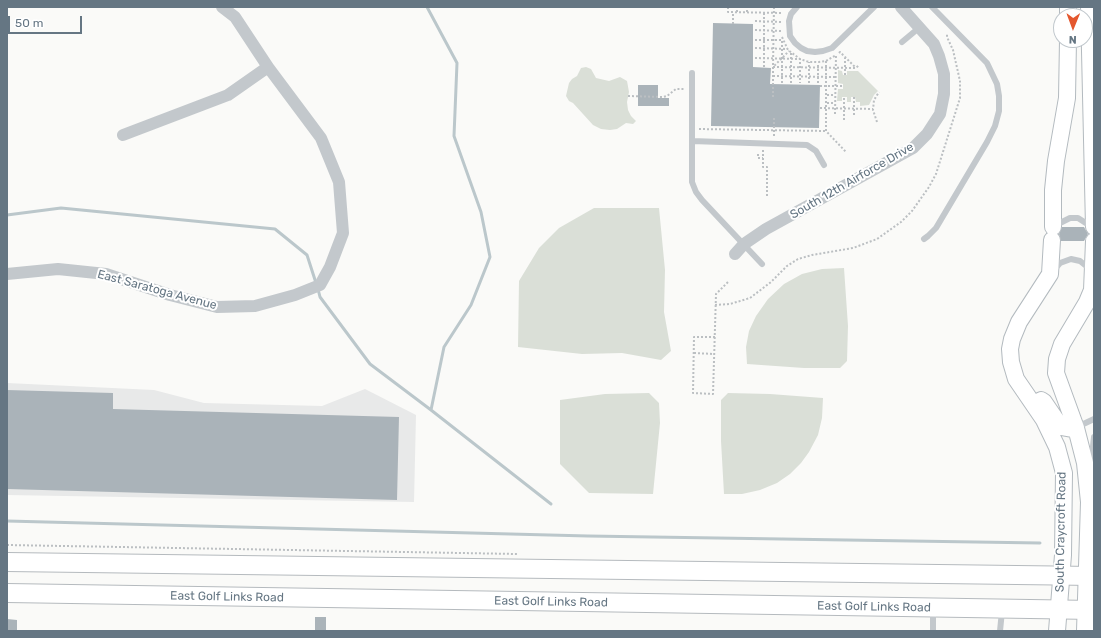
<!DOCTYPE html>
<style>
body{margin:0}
#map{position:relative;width:1101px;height:638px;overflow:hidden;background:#fafaf8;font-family:Rubik,sans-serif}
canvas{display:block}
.frame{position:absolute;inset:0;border:8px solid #657683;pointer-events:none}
.north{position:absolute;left:1053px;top:8px;width:40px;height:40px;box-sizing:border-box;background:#fff;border:1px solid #c1c8cd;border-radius:50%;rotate:181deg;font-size:11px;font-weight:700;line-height:16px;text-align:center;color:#657683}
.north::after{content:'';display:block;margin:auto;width:14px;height:18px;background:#e4572e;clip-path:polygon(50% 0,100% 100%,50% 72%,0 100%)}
.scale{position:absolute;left:8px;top:16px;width:74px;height:18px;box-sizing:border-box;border:2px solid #657683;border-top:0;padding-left:5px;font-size:12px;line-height:14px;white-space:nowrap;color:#657683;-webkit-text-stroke:3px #fff;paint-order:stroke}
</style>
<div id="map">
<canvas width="1101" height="638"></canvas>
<div class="frame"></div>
<div class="north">N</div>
<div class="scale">50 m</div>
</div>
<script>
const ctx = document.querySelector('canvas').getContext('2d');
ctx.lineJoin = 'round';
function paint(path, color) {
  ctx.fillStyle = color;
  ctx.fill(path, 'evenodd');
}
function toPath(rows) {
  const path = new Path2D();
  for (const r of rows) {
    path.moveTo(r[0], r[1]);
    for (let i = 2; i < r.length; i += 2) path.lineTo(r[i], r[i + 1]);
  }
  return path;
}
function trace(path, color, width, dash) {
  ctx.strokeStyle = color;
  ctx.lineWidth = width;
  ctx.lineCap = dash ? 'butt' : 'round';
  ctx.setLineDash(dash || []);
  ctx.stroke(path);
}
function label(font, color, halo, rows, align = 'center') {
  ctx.font = font + ' Rubik,sans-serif';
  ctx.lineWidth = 4;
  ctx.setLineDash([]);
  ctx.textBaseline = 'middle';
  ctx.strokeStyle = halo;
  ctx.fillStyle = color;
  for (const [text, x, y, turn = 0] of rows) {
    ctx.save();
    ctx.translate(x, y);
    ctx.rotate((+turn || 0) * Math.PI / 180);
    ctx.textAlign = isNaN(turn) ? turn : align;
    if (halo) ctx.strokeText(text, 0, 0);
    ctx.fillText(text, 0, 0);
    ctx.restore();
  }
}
const built = toPath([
 [7,383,154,390,204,403,322,406,365,389,416,415,414,502,7,495]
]);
const green = toPath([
 [586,67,591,69,596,78,609,81,620,77,627,81,629,92,627,102,628,110,631,116,636,121,633,124,626,123,617,129,610,130,601,129,593,125,573,103,569,101,566,96,569,83,572,79,577,76,581,68],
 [838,70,842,71,843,75,847,75,847,71,858,71,878,91,874,95,869,105,860,106,860,102,856,102,855,97,851,97,851,102,847,102,847,97,842,97,842,101,837,101,838,89,843,89,843,84,838,83],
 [594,208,659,208,665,270,664,312,671,351,661,360,622,353,582,354,518,347,519,281,539,248,559,228],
 [844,268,848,326,847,361,840,368,804,368,747,364,746,347,749,331,756,316,768,299,784,284,802,274,822,269],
 [649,393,659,403,660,423,653,494,589,493,560,464,560,400,605,394],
 [728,393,770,394,823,398,822,418,818,435,809,452,801,463,790,474,777,483,760,490,742,494,724,494,721,441,721,400]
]);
const stream = toPath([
 [427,7,457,63,454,136,481,212,490,257,471,305,444,347,431,410,551,504],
 [7,215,61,208,275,229,307,255,316,283],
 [318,289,320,297,370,364,431,410],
 [7,521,588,536,1040,543]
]);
const building = toPath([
 [713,23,753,24,753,67,771,68,770,84,820,85,819,128,711,126],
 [638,85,658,85,658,98,669,98,669,106,638,106],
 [1062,227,1084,227,1088,234,1084,241,1061,241,1059,234],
 [7,390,113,393,113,409,399,417,397,500,7,489],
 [315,617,326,617,326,631,315,631],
 [7,619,17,620,17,631,7,631]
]);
const path = toPath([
 [728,7,728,12,782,13],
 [774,7,773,67,856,68,859,65],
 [737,12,737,7],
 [747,12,747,7],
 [755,21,781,22],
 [733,24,733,12],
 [755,30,781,31],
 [782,37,788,50,800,59,809,62,819,62,826,61,836,55],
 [755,40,782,40,782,83],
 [755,48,788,49],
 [839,53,840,52,856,68],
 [755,58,800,59,800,83],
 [826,61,826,131,846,152],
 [764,67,764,13],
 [845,75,845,58],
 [773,76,836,77],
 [791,83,791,53],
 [809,83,809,62],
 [818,83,818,63],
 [820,86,843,86],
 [827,95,835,95],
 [628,96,663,97,667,96,676,89,684,89],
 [773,97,773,67,789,51],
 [827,103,835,103],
 [820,108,873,109],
 [835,114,836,55],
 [854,115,854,97],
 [774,118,774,137],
 [844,120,844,97],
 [877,122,873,110,874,100,879,92],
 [699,129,826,131],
 [763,150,763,167,767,167,767,197],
 [758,154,758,158,763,158],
 [715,305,730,304,750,298,771,282,787,266,798,259,812,255,853,248,877,239,901,222,912,211,929,187,936,174,960,98,960,81,953,50,947,37,947,33],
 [715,337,694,337,693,393,713,394,716,294,729,281],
 [694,353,714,354],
 [7,545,518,554]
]);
const lane = toPath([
 [797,7,791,14,789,21,790,36,795,43,801,48,807,51,815,52,823,51,832,48,874,7],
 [902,42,920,27],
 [692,73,692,182,696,192,702,200,762,264],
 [692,141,807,145,816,151,824,165],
 [1054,226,1070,218,1078,218,1092,227],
 [924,239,928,236,936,228,987,142,995,126,999,111,999,96,997,84,987,63,932,7],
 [1054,270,1060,263,1071,259,1080,261,1090,269],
 [1077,427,1094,419],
 [1091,465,1094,437],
 [933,631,933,609],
 [1000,631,1002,611]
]);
const street = toPath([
 [123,135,228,95,268,67],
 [735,254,744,244,766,229,913,148,927,134,940,114,944,94,944,74,939,56,934,44,901,7],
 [7,274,58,269,106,274,170,295,217,307,255,306,295,295,320,285,330,267,343,233,339,182,321,138,268,67,235,17,222,7]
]);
const secondary = toPath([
 [1068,7,1068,16],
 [1089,7,1094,227],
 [1053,227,1053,190,1056,161,1067,98,1068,40],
 [1052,240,1050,274,1019,322,1012,339,1010,349,1011,362,1016,379,1044,420,1057,447,1064,473,1063,555,1057,631],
 [1041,400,1044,402,1061,427,1072,429,1076,428],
 [1085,631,1089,502,1085,463,1076,428,1056,373,1057,359,1062,344,1087,302,1092,290,1094,241]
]);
const primary = toPath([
 [7,562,1094,576],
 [7,593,1094,610]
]);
const streetNames = [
 ["South 12th Airforce Drive",852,181,-30],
 ["East Saratoga Avenue",157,290,15],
 ["South Craycroft Road",1061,532,-89],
 ["East Golf Links Road",227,597,1],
 ["East Golf Links Road",551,602,1],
 ["East Golf Links Road",874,607,1]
];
paint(built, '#e8e9e9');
paint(green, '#dadfd7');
trace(stream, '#bbc7cb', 3);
paint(building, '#aab3b9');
trace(secondary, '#b3babf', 18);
trace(primary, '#b5babe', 20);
trace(path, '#bbbfc2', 2, [2, 2]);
trace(lane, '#c3c8cc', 6);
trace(street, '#c3c8cc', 12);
trace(secondary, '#fff', 16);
trace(primary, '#fff', 18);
label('12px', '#657683', '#fff', streetNames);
</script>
